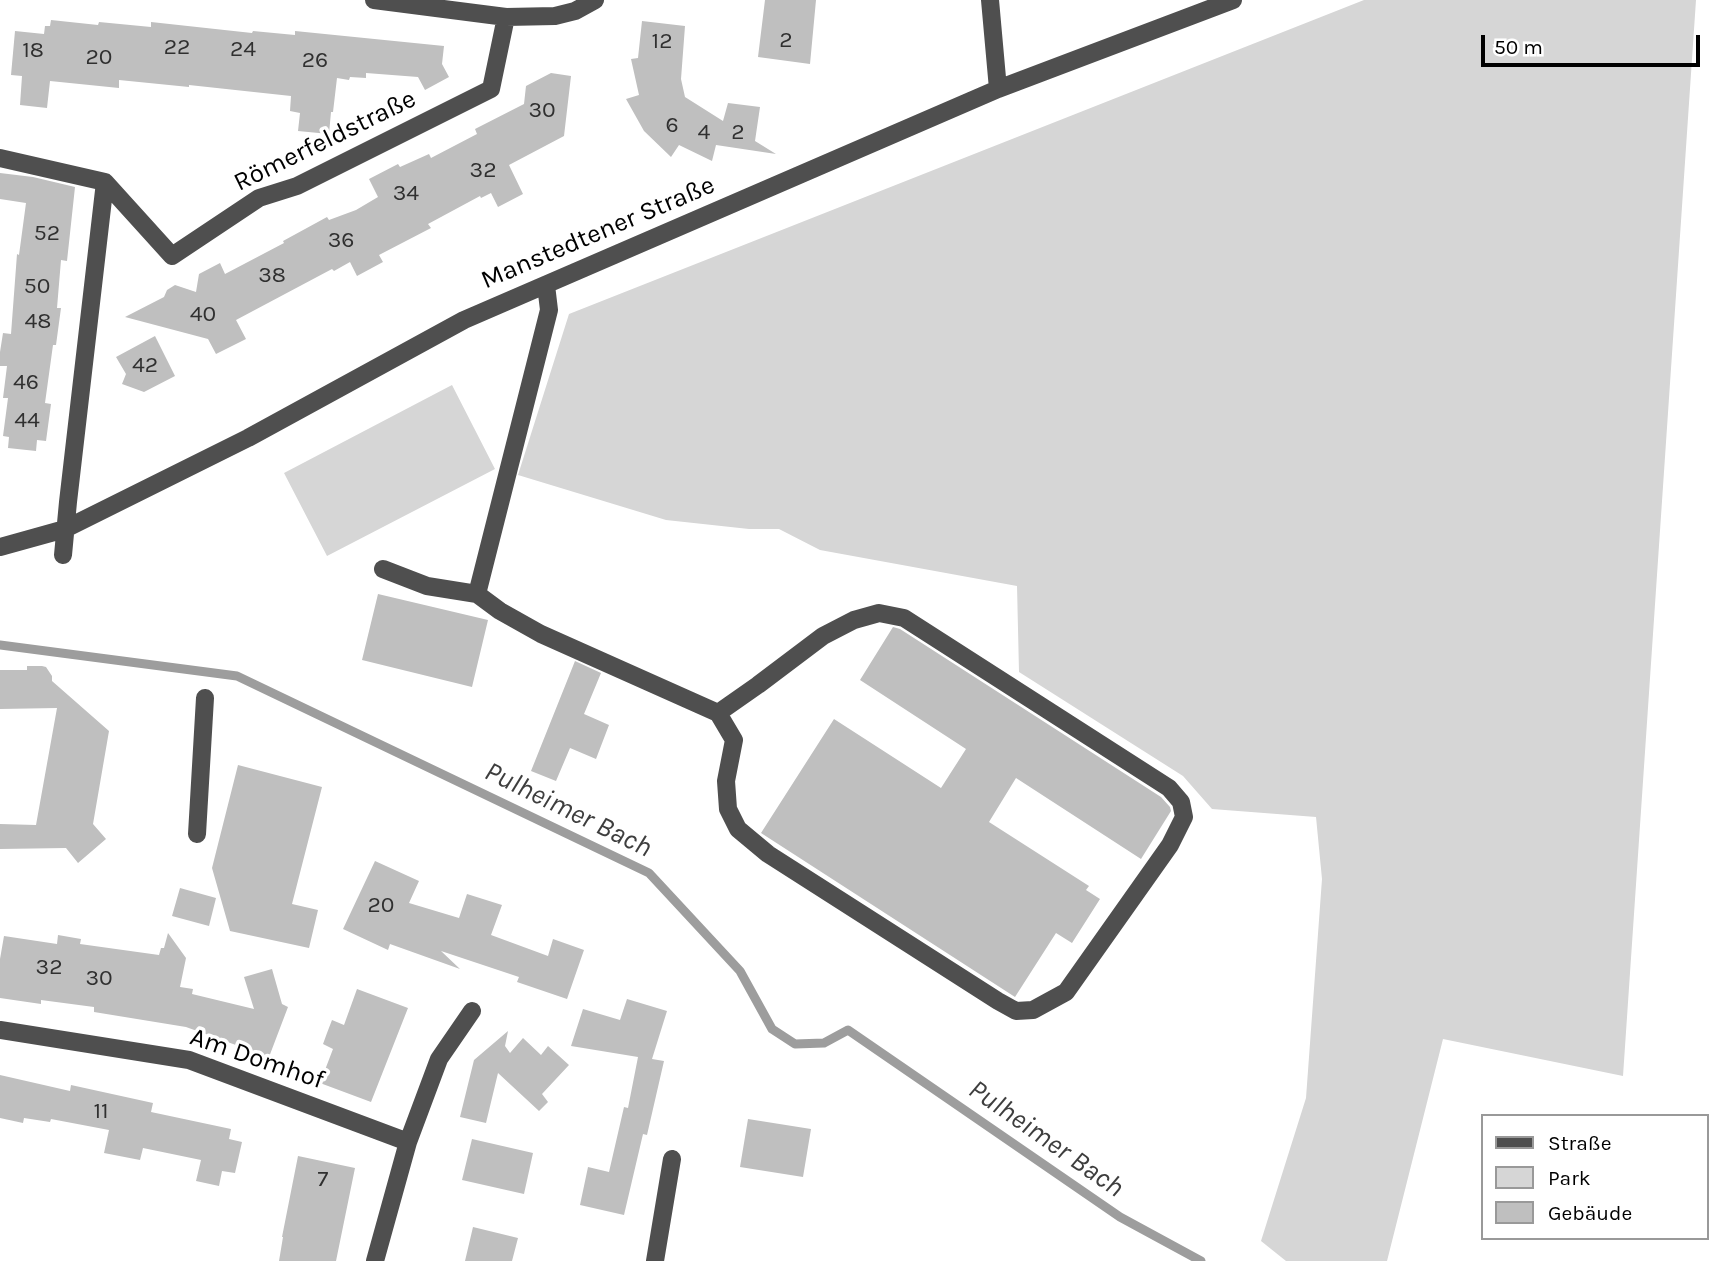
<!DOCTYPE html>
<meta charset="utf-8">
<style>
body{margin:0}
#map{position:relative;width:1730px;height:1261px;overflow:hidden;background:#fff;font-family:Karla,sans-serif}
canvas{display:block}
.legend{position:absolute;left:1481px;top:1114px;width:228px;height:126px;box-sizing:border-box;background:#fff;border:2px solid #999;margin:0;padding:9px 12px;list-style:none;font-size:21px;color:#000}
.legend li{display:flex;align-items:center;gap:14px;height:35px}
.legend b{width:35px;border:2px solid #999}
.scale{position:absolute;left:1481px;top:35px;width:219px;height:32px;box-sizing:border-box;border:4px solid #000;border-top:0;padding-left:9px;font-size:21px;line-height:24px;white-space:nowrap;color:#000;-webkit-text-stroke:5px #fff;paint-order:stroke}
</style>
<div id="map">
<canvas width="1730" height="1261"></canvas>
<ul class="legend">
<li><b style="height:9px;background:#4f4f4f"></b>Straße</li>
<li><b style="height:19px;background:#d6d6d6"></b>Park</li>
<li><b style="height:19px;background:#bfbfbf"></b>Gebäude</li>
</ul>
<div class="scale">50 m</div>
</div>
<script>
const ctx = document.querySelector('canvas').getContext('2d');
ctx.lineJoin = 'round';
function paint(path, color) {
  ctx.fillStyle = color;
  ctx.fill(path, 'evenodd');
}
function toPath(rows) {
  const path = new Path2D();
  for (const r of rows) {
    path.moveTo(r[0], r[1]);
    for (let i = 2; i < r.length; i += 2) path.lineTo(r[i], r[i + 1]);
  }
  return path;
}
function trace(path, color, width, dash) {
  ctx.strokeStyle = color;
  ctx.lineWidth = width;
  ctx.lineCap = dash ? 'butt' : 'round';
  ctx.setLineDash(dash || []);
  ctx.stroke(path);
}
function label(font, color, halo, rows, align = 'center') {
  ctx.font = font + ' Karla,sans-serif';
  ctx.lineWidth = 7;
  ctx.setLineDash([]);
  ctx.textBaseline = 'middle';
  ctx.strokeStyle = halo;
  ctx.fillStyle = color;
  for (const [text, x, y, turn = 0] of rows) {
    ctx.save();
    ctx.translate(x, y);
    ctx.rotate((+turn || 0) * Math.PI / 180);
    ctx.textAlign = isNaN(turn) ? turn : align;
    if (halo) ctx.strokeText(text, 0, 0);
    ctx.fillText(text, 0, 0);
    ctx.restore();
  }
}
const green = toPath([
 [1364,0,1696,0,1623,1076,1443,1039,1387,1261,1286,1261,1261,1241,1306,1098,1322,879,1316,817,1212,809,1183,776,1019,672,1017,586,820,550,779,529,749,529,666,520,518,475,569,314],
 [452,385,495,469,327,556,284,473]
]);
const stream = toPath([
 [0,645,237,676,649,873,740,971,772,1029,795,1044,824,1043,848,1030,1120,1217,1201,1261]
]);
const building = toPath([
 [765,0,816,0,810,64,758,57],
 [51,20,98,25,99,22,151,27,151,22,252,33,253,31,295,35,295,31,444,46,442,64,449,77,425,90,418,77,366,73,366,78,350,77,349,80,337,78,333,112,331,112,329,134,298,131,300,113,290,111,291,96,189,85,189,87,119,80,119,88,50,81,47,108,20,105,22,76,11,75,15,31,44,34,45,26,50,26],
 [642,21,685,26,681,79,685,97,723,121,728,103,760,107,755,141,776,154,716,145,712,161,679,145,671,157,644,131,626,99,639,95,631,59,638,58],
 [551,73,571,76,564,136,509,165,523,194,498,207,491,193,481,198,480,196,428,224,431,228,379,255,383,262,357,276,350,262,334,271,332,269,236,320,246,339,216,354,208,339,125,317,164,297,167,290,175,285,196,292,199,274,220,263,225,274,284,243,283,241,327,217,329,220,356,210,378,197,369,179,398,164,400,167,429,154,431,158,477,134,475,129,524,104,526,86],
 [0,173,33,177,75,187,67,261,61,260,57,308,61,308,56,345,53,345,45,403,51,404,46,441,37,440,36,451,8,448,9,437,3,436,8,398,3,398,7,366,0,366,0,352,3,333,11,334,17,254,19,255,26,203,0,199],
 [155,336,175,376,144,392,122,384,126,374,116,357],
 [378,594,488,620,472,687,362,660],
 [893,627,900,629,1161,797,1170,807,1171,811,1141,859,1016,778,989,822,1089,886,1086,890,1100,899,1072,943,1056,933,1015,997,761,833,834,719,941,788,966,749,860,680],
 [575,661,601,673,584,714,609,725,596,759,570,748,556,781,531,771],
 [27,666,42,666,46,667,52,676,52,681,109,731,93,824,106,839,78,863,66,848,0,849,0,824,36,825,57,708,0,709,0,670,27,670],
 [238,765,322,787,292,904,318,910,309,948,230,931,212,868],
 [375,861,419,881,409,903,459,918,467,894,502,905,491,935,548,956,553,939,584,950,567,999,517,982,519,977,441,951,460,969,390,944,388,950,343,929],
 [180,888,216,898,209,926,172,916],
 [168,933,186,958,180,987,193,989,192,994,254,1009,244,977,272,969,282,1004,288,1007,269,1057,186,1027,94,1012,94,1007,41,1000,41,1004,0,998,0,959,4,936,57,944,58,935,81,939,80,944,159,955,161,948,164,948],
 [357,989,408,1008,371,1102,320,1083,333,1049,323,1044,327,1033,332,1020,344,1025],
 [627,999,667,1011,652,1059,664,1061,647,1135,643,1134,624,1215,580,1205,588,1167,609,1172,624,1107,628,1108,638,1057,571,1046,583,1009,620,1020],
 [508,1031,505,1046,510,1053,523,1038,541,1055,548,1046,569,1065,542,1094,548,1102,539,1111,498,1073,486,1123,460,1117,474,1060],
 [0,1075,70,1091,71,1085,153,1103,151,1112,231,1129,229,1139,242,1142,235,1173,222,1171,219,1186,196,1181,201,1160,143,1148,140,1160,104,1153,109,1130,51,1119,50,1122,24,1118,23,1123,0,1118],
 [748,1119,811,1129,803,1177,740,1167],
 [472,1139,533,1153,524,1194,462,1180],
 [298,1156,355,1168,336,1261,279,1261,283,1237,282,1237],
 [473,1227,518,1238,512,1261,465,1261]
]);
const minor = toPath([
 [374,0,506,17,555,16,575,11,595,0],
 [990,0,998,89],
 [0,158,105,182,172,256,259,198,297,186,491,89,506,17],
 [0,547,65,529,248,438,464,320,998,89,1233,0],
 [63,555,68,502,105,182],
 [383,569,427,586,477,594,500,611,541,634,718,713,734,740,726,781,728,809,738,829,768,854,998,1001,1016,1011,1033,1010,1066,992,1170,845,1184,817,1181,802,1169,788,904,618,879,613,854,620,823,636,758,685,718,713],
 [477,594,549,310,546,285],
 [197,834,205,698],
 [0,1030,189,1060,408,1142],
 [375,1261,408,1142,439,1059,472,1011],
 [655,1261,672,1159]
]);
const numberNames = [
 ["2",786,40],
 ["12",662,41],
 ["22",177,47],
 ["24",243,49],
 ["18",33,50],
 ["20",99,57],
 ["26",315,60],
 ["30",542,110],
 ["6",672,125],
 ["4",704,132],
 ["2",738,132],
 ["32",483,170],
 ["34",406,193],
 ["52",47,233],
 ["36",341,240],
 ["38",272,275],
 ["50",37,286],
 ["40",203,314],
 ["48",38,321],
 ["42",145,365],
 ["46",26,382],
 ["44",27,420],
 ["20",381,905],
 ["32",49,967],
 ["30",99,978],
 ["11",101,1111],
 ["7",323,1179]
];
const streetNames = [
 ["Römerfeldstraße",325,141,-26],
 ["Manstedtener Straße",598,233,-23],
 ["Am Domhof",257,1059,19]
];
const waterNames = [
 ["Pulheimer Bach",568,810,26],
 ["Pulheimer Bach",1046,1139,35]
];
paint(green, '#d6d6d6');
trace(stream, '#9d9d9d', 9);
paint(building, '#bfbfbf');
trace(minor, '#4f4f4f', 18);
label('23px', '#303030', null, numberNames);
label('26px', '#000', '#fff', streetNames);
label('italic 28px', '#3e3e3e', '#fff', waterNames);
</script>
